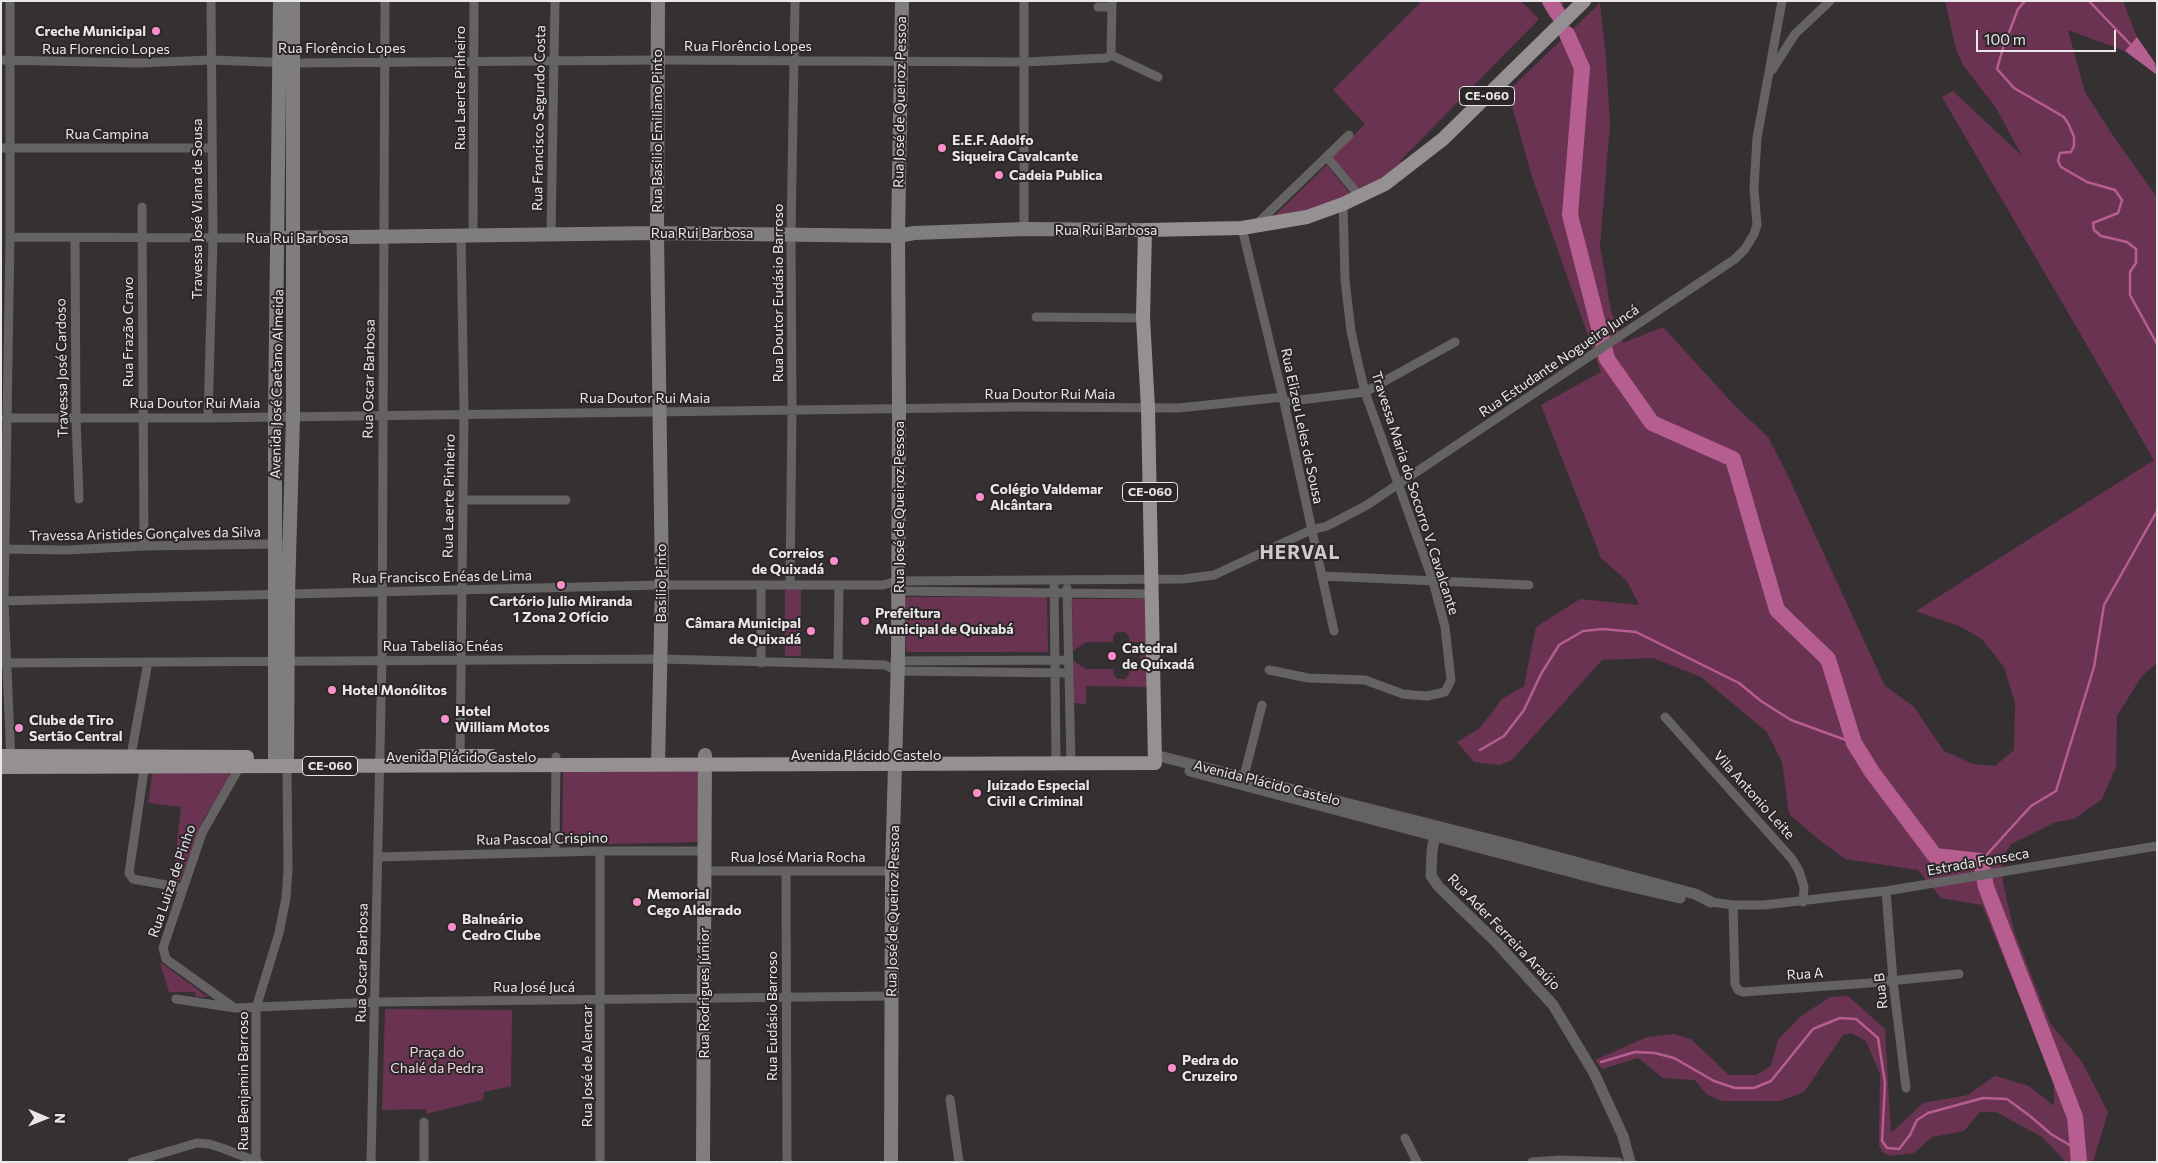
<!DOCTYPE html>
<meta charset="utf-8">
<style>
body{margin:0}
#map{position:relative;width:2158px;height:1163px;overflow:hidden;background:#353133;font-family:Commissioner,sans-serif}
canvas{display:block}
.frame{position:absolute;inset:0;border:2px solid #e9e7e8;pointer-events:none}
.north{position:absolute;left:20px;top:1093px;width:50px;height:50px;-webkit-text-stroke:4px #2b2729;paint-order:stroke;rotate:91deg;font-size:14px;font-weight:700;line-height:20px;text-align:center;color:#e9e7e8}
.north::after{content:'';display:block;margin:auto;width:18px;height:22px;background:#e9e7e8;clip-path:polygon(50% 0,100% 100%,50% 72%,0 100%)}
.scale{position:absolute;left:1976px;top:30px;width:140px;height:22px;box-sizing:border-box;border:2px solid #e9e7e8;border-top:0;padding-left:6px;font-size:15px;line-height:18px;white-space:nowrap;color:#e9e7e8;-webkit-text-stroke:4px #2b2729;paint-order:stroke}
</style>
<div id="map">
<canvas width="2158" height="1163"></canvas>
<div class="frame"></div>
<div class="north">N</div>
<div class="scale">100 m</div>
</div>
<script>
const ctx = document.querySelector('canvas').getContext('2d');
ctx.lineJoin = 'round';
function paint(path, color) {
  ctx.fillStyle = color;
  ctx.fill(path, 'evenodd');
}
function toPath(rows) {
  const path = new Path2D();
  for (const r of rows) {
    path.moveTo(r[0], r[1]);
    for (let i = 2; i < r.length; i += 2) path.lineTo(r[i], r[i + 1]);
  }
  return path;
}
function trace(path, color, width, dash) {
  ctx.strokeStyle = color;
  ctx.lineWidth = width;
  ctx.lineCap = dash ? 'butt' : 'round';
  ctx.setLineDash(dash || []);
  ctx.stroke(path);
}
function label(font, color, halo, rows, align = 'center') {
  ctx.font = font + ' Commissioner,sans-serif';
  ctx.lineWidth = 4;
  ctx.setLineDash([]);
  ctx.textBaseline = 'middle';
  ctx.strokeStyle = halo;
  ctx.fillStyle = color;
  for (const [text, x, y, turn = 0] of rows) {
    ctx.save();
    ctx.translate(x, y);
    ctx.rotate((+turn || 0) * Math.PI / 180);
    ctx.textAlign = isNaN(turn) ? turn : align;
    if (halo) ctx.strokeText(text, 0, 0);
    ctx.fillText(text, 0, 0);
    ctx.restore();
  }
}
const green = toPath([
 [1422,1,1521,1,1539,19,1400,161,1403,164,1360,192,1332,157,1365,124,1333,90],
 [1542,1,1566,1,1552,17],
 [1945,1,2123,1,2137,37,2125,51,2068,30,2085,92,2114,137,2157,197,2157,663,2142,676,2117,716,2116,767,2102,799,2074,819,2056,822,2011,844,2002,859,2003,883,2014,931,2050,1023,2082,1062,2108,1112,2093,1162,2066,1162,2042,1137,1996,1112,1980,1112,1964,1131,1932,1137,1914,1153,1890,1156,1882,1152,1879,1145,1880,1074,1866,1041,1851,1033,1843,1035,1804,1092,1780,1101,1722,1101,1706,1094,1695,1080,1663,1078,1638,1058,1602,1069,1595,1060,1647,1037,1674,1034,1691,1039,1729,1075,1756,1075,1771,1066,1778,1040,1800,1017,1830,997,1848,996,1885,1029,1891,1133,1923,1103,1968,1095,1995,1076,2029,1086,2054,1106,2054,1081,1982,905,1941,898,1918,870,1845,859,1817,838,1789,814,1782,762,1767,732,1701,677,1653,658,1602,660,1512,760,1500,765,1474,762,1457,742,1480,728,1502,699,1524,686,1536,627,1580,599,1639,605,1627,581,1601,558,1541,405,1601,372,1531,174,1508,91,1600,3,1606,58,1610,124,1600,245,1611,311,1623,343,1663,327,1736,407,1768,437,1787,474,1885,686,1914,707,1944,751,1973,764,1995,766,2014,750,2015,703,2004,667,1982,639,1961,627,1916,611,2154,460,1942,97,1953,91,2022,156,1996,108,1963,65,1956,49],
 [1327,165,1351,195,1305,213,1271,219],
 [785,588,801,588,801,656,785,656],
 [905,597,1047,597,1048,652,906,652],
 [1072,599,1147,599,1147,687,1086,686,1086,704,1074,703,1073,661,1086,669,1113,669,1113,674,1117,679,1125,679,1129,674,1129,669,1138,669,1141,651,1138,642,1129,642,1129,636,1125,632,1117,632,1113,636,1113,642,1086,642,1073,651],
 [563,769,702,769,702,842,562,845],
 [153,770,229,771,229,780,204,818,180,881,173,879,181,807,148,803],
 [160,962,208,997,196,997,195,992,169,992],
 [385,1009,512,1010,511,1086,484,1092,483,1100,426,1114,426,1109,382,1110]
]);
const water = toPath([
 [2137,37,2155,63,2157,75,2125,51]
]);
const stream = toPath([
 [2025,1,2018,9,2003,48,1997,69,2014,88,2064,117,2069,125,2074,137,2074,146,2071,152,2060,153,2058,161,2061,167,2087,182,2115,190,2122,200,2118,213,2093,223,2094,230,2101,236,2127,242,2136,249,2136,263,2130,272,2130,295,2157,344],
 [2089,1,2131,45],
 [1480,750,1504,736,1524,710,1541,674,1559,645,1583,631,1603,629,1636,632,1739,683,1761,701,1791,720,1854,743],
 [1981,861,2031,806,2056,791,2094,667,2104,605,2157,511],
 [1601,1062,1635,1052,1655,1053,1674,1058,1714,1081,1735,1088,1754,1088,1771,1081,1813,1029,1840,1018,1856,1019,1878,1038,1885,1083,1882,1141,1887,1148,1899,1149,1910,1135,1917,1120,1928,1113,1983,1098,2007,1099,2030,1116,2051,1134,2078,1150]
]);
const river = toPath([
 [1550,1,1558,14],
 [1567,34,1582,68,1570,215,1607,359,1652,423,1733,459,1777,610,1828,659,1854,743,1872,772,1935,856,1981,861,1986,887,2075,1117,2079,1162]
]);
const minor = toPath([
 [10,1,10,237,4,601,11,761],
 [1098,7,1112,7],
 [1111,55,1112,1],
 [1,60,138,63,211,60,293,63,658,60,1025,62,1106,58,1111,55,1158,77],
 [1772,70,1795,34,1830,1],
 [1,148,212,148],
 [1327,157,1360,197],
 [142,207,144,546],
 [1257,226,1260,221,1349,135],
 [1242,228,1284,402,1334,631],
 [1024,229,1024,1],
 [473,235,474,1],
 [551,235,555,1],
 [10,237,278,238],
 [75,238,76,418,79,499],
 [1036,317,1143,318],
 [1284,402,1365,392,1455,342],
 [6,418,208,418,1019,407,1179,408,1283,397],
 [208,418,213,238,211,1],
 [463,500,566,500],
 [1,549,67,550,144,546,279,544],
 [1322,576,1529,585],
 [1054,580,1056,763],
 [790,584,792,411,791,234,795,1],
 [761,585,761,663],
 [1067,588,1071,763],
 [895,591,1152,594],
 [1,601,662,585,883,585,897,581,1183,579,1214,575,1311,530,1327,526,1367,505,1735,259,1745,249,1754,234,1757,225,1754,188,1757,138,1782,1],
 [895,661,1068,660],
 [1,663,661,659,885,665,897,671,1068,673],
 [838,663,839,585],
 [1269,670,1308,678,1365,680,1403,694,1413,695,1427,696,1445,692,1451,680,1445,627,1433,581,1365,392,1358,363,1351,331,1345,280,1343,204],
 [1665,717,1792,859,1799,871,1804,887,1803,902],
 [130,761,148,662],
 [460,761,464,413,461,236],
 [145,763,129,873,133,879,183,888],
 [1244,776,1262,705],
 [600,851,600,1162],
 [555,852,556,757],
 [378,857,600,851,706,851],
 [705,871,892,871],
 [786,871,787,1162],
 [1886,891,1893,981,1906,1088],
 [1711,902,1733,905,1764,905,1886,891,2157,846],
 [1733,905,1735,984,1738,990,1743,992,1869,983,1959,974],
 [176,999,235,1008,376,1002,892,996],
 [233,1007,166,959,163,948,202,833,240,766],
 [950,1099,959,1162],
 [1405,1138,1417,1162],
 [256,1161,256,1008,279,933,286,898,288,870,287,766],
 [132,1162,197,1143,209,1144,222,1148,258,1162],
 [371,1162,382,659,385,1],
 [424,1162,424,1122],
 [1532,1162,1561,1160,1619,1162]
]);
const tertiary = toPath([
 [1155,755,1512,845,1695,894,1711,902],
 [1190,771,1602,880,1680,898],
 [1436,829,1432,851,1431,876,1439,887,1495,941,1553,1005,1594,1073,1623,1136,1630,1162]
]);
const secondary = toPath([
 [658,1,657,233,662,585,658,764],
 [278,238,657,233,898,236,914,233,1024,229,1145,230],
 [275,766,275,417,280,1],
 [287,766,288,594,293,417,293,1],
 [703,1162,705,755],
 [891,1162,892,871,898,659,899,408,898,236,902,1]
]);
const primary = toPath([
 [1,756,247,757],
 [421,756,492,756],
 [1,767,1155,763,1148,408,1143,318,1145,230,1242,228,1307,217,1343,204,1385,184,1443,139,1584,1]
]);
const markers = [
 [156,31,5,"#f98fc9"],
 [942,148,5,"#f98fc9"],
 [999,175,5,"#f98fc9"],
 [980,497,5,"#f98fc9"],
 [834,561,5,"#f98fc9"],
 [561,585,5,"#f98fc9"],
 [865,621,5,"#f98fc9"],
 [811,631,5,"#f98fc9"],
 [1112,656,5,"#f98fc9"],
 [332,690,5,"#f98fc9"],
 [445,719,5,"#f98fc9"],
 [19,728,5,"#f98fc9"],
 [977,793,5,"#f98fc9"],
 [637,902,5,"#f98fc9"],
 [452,927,5,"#f98fc9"],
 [1172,1068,5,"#f98fc9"]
];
const shields = [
 [1487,96,55],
 [1150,492,55],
 [330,766,55]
];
const shieldNames = [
 ["CE-060",1487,96],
 ["CE-060",1150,492],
 ["CE-060",330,766]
];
const poiNames = [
 ["Creche Municipal",146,31,"right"],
 ["E.E.F. Adolfo",952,140],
 ["Siqueira Cavalcante",952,156],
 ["Cadeia Publica",1009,175],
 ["Colégio Valdemar",990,489],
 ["Alcântara",990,505],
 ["Correios",824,553,"right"],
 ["de Quixadá",824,569,"right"],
 ["Cartório Julio Miranda",561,601,"center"],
 ["1 Zona 2 Ofício",561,617,"center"],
 ["Prefeitura",875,613],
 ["Municipal de Quixabá",875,629],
 ["Câmara Municipal",801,623,"right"],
 ["de Quixadá",801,639,"right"],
 ["Catedral",1122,648],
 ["de Quixadá",1122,664],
 ["Hotel Monólitos",342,690],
 ["Hotel",455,711],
 ["William Motos",455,727],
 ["Clube de Tiro",29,720],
 ["Sertão Central",29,736],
 ["Juizado Especial",987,785],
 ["Civil e Criminal",987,801],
 ["Memorial",647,894],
 ["Cego Alderado",647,910],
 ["Balneário",462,919],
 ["Cedro Clube",462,935],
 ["Pedra do",1182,1060],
 ["Cruzeiro",1182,1076]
];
const streetNames = [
 ["Rua Florêncio Lopes",748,46],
 ["Rua Florêncio Lopes",342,48],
 ["Rua Florencio Lopes",106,49],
 ["Rua Laerte Pinheiro",460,88,-90],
 ["Rua José de Queiroz Pessoa",900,102,-89],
 ["Rua Francisco Segundo Costa",539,118,-89],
 ["Rua Basilio Emiliano Pinto",657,131,-90],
 ["Rua Campina",107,134],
 ["Travessa José Viana de Sousa",197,209,-90],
 ["Rua Rui Barbosa",1106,230],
 ["Rua Rui Barbosa",702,233],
 ["Rua Rui Barbosa",297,238],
 ["Rua Doutor Eudásio Barroso",778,293,-90],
 ["Rua Frazão Cravo",128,332,-90],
 ["Rua Estudante Nogueira Juncá",1559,361,-34],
 ["Travessa José Cardoso",62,368,-91],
 ["Rua Oscar Barbosa",369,379,-89],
 ["Avenida José Caetano Almeida",277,384,-89],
 ["Rua Doutor Rui Maia",1050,394],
 ["Rua Doutor Rui Maia",645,398],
 ["Rua Doutor Rui Maia",195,403],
 ["Rua Elizeu Leles de Sousa",1302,426,78],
 ["Travessa Maria do Socorro V. Cavalcante",1415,493,72],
 ["Rua Laerte Pinheiro",449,496,-89],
 ["Rua José de Queiroz Pessoa",899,507,-90],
 ["Travessa Aristides Gonçalves da Silva",145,534,-1],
 ["Rua Francisco Enéas de Lima",442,577,-1],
 ["Basilio Pinto",661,583,-90],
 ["Rua Tabelião Enéas",443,646],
 ["Avenida Plácido Castelo",866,755],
 ["Avenida Plácido Castelo",461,757],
 ["Avenida Plácido Castelo",1267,783,14],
 ["Vila Antonio Leite",1754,795,48],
 ["Rua Pascoal Crispino",542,839,-1],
 ["Rua José Maria Rocha",798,857],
 ["Estrada Fonseca",1978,862,-10],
 ["Rua Luiza de Pinho",172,881,-71],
 ["Rua José de Queiroz Pessoa",893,911,-89],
 ["Rua Ader Ferreira Araújo",1504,932,46],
 ["Rua Oscar Barbosa",362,963,-89],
 ["Rua A",1805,974,-4],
 ["Rua José Jucá",534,987],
 ["Rua B",1881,991,-96],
 ["Rua Rodrigues Júnior",704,993,-90],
 ["Rua Eudásio Barroso",772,1016,-90],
 ["Rua José de Alencar",587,1066,-90],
 ["Rua Benjamin Barroso",243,1081,-90]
];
const parkNames = [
 ["Praça do",437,1052],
 ["Chalé da Pedra",437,1068]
];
const districtNames = [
 ["HERVAL",1300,553]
];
paint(green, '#6b3352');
paint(water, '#b75e90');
trace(stream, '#b75e90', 2.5);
trace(river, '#b75e90', 16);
trace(minor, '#646263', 9);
trace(tertiary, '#646263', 11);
trace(secondary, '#807d7e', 14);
trace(primary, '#959193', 14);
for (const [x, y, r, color] of markers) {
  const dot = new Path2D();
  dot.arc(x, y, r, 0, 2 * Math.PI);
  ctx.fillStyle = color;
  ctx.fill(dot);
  trace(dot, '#2b2729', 2);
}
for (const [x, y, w] of shields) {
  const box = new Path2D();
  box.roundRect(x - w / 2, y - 9.5, w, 19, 4);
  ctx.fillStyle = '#2b2729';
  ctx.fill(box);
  trace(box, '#e9e7e8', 1);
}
label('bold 12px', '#e9e7e8', null, shieldNames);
label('bold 14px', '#e9e7e8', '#2b2729', poiNames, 'left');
label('14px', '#e9e7e8', '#2b2729', streetNames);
label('14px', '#f2d8e4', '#2b2729', parkNames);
ctx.letterSpacing = '1px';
label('bold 19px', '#cec9cc', '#2b2729', districtNames);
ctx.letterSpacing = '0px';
</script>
